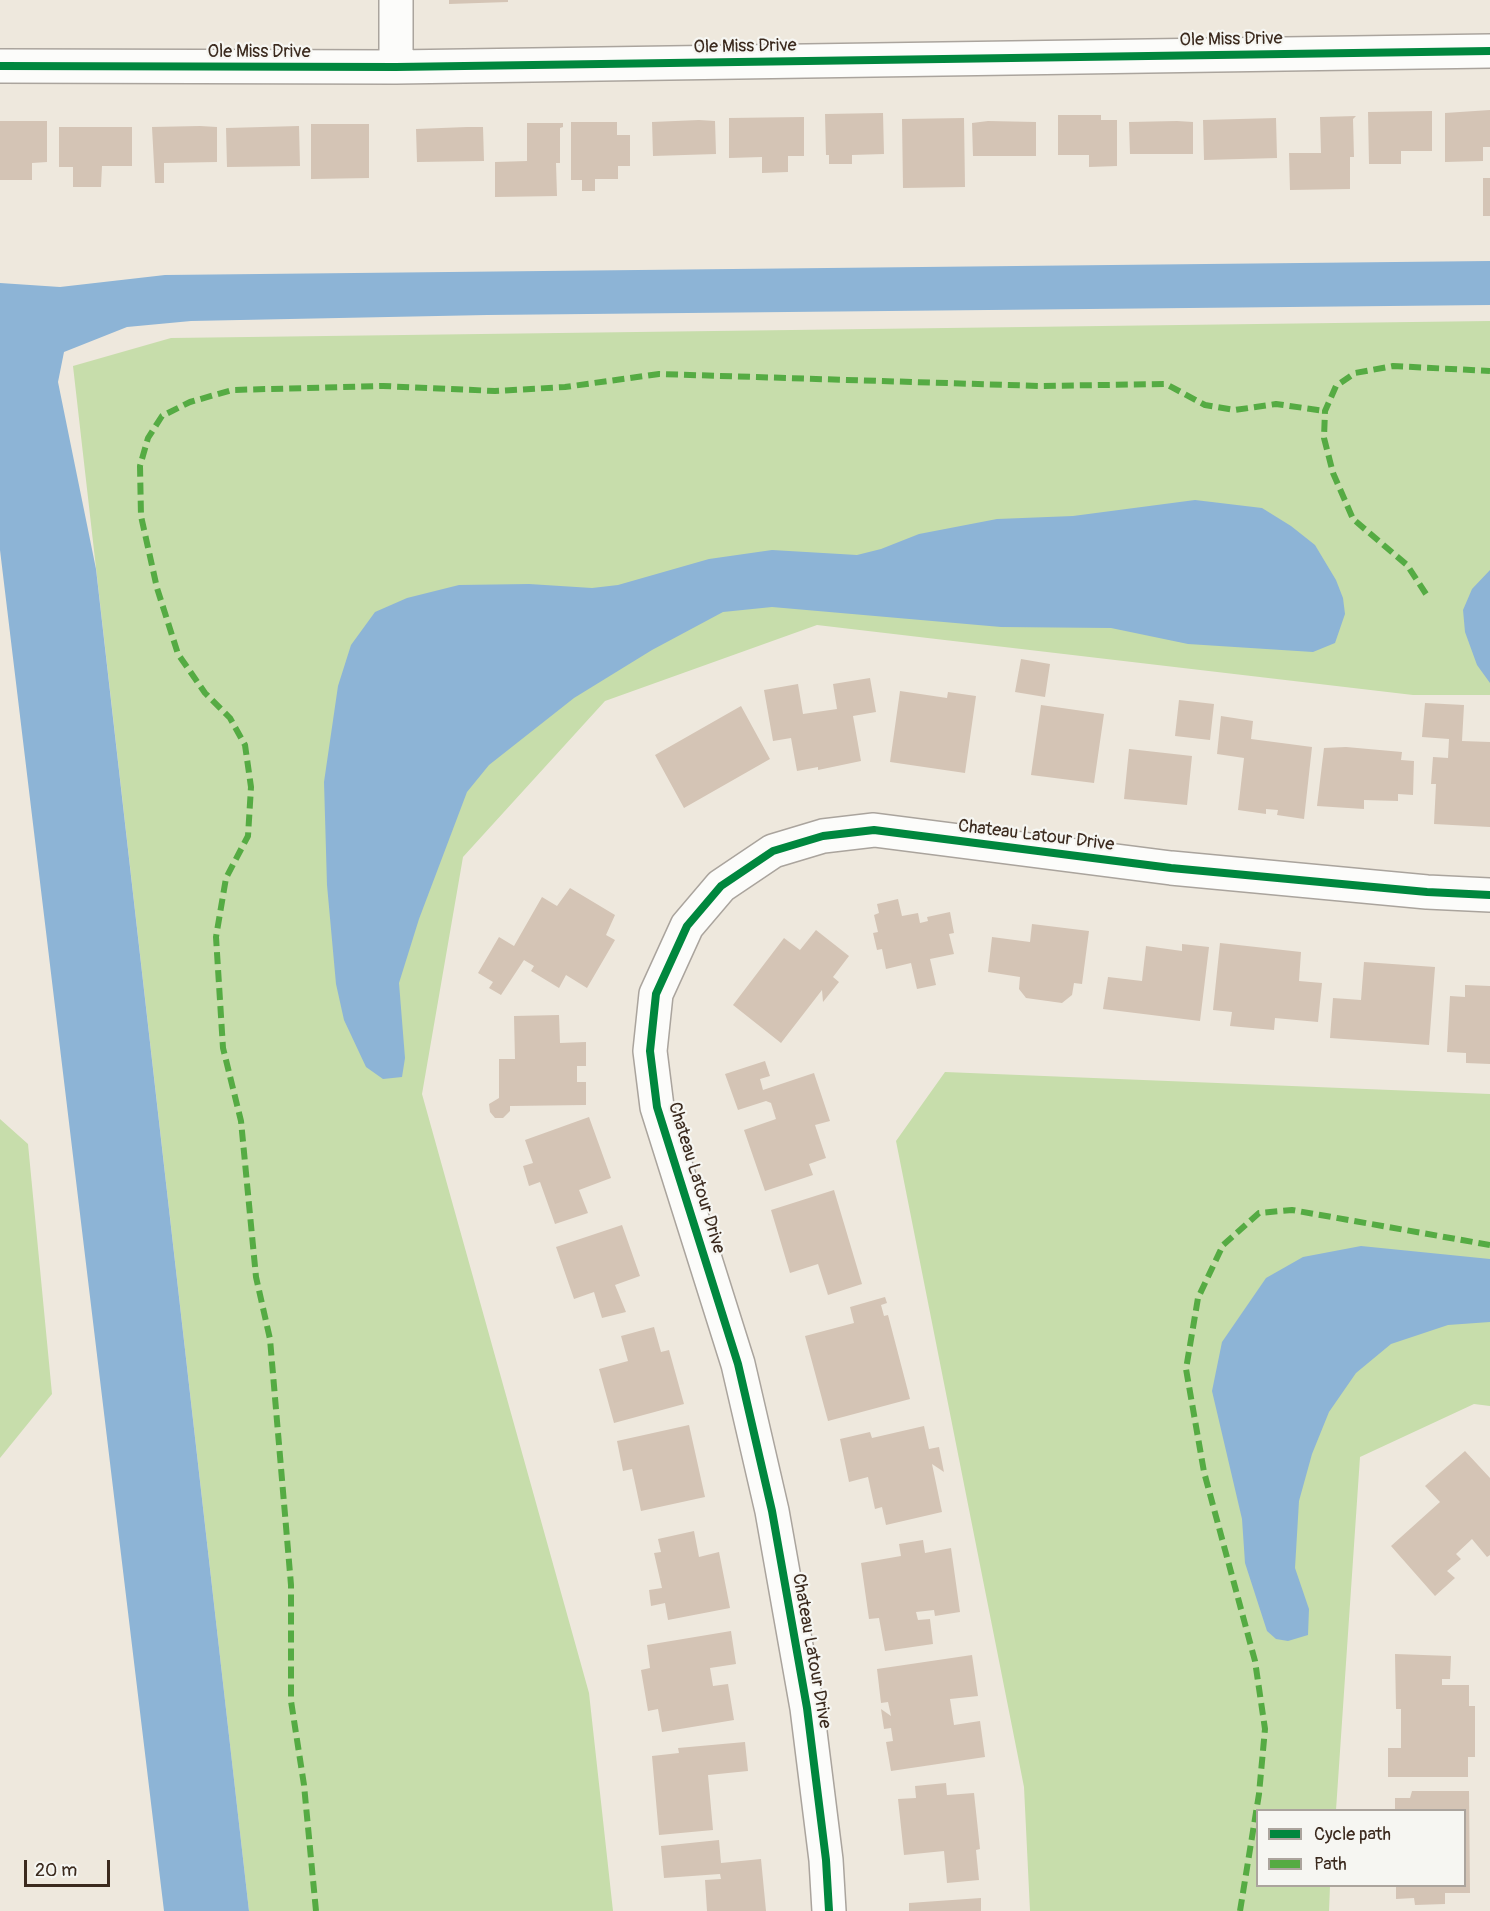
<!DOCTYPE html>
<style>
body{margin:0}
#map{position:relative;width:1490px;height:1911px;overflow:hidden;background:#eee8dd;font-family:Pangolin,sans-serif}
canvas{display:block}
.legend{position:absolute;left:1256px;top:1809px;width:210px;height:78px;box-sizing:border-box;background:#f6f6f2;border:2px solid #aba49d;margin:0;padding:8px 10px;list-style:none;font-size:18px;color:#3b2a1e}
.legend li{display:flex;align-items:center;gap:12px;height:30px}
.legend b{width:30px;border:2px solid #aba49d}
.scale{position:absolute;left:24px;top:1860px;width:86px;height:27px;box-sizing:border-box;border:3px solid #3b2a1e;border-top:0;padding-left:8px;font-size:18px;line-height:21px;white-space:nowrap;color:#3b2a1e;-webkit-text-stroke:4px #f6f6f2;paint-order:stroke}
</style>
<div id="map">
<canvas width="1490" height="1911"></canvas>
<ul class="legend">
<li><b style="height:8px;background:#00873e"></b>Cycle path</li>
<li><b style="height:8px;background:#55ab43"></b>Path</li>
</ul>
<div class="scale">20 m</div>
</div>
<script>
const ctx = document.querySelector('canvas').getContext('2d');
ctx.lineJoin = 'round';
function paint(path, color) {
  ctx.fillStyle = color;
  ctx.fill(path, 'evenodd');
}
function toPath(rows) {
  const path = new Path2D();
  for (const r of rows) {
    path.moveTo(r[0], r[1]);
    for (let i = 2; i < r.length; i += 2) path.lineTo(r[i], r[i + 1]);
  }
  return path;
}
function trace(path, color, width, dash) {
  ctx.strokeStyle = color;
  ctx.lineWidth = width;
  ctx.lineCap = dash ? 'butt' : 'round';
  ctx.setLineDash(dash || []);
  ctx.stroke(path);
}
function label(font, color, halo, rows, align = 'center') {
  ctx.font = font + ' Pangolin,sans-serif';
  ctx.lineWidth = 4.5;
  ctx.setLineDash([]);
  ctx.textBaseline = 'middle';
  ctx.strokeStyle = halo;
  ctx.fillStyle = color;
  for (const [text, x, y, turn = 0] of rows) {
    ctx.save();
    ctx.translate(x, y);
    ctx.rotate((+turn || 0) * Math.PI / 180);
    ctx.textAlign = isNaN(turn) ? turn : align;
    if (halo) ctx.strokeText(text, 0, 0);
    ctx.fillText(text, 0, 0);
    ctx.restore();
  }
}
const green = toPath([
 [1490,321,1490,695,1413,695,817,625,605,701,463,857,422,1094,589,1693,613,1911,249,1911,73,366,171,338],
 [945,1072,1490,1094,1490,1406,1474,1404,1360,1457,1336,1810,1258,1810,1258,1886,1330,1886,1329,1911,1030,1911,1024,1787,896,1141],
 [0,1119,28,1144,52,1394,0,1458]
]);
const water = toPath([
 [1490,261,1490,305,487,315,191,321,127,327,64,352,58,382,96,569,249,1911,164,1911,0,550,0,283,60,287,165,275],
 [1195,500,1262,508,1291,526,1315,545,1336,580,1343,598,1345,614,1335,643,1313,652,1188,644,1111,628,1001,627,772,607,723,612,652,650,574,698,489,765,467,792,419,919,399,983,405,1058,402,1077,383,1079,366,1067,344,1020,336,984,327,885,324,782,338,686,351,645,375,612,407,598,459,585,529,584,592,588,618,585,709,559,772,550,857,555,881,549,919,534,997,519,1073,516],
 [1490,570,1490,683,1477,665,1465,632,1463,610,1472,589],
 [1361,1246,1490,1259,1490,1322,1448,1325,1391,1344,1356,1373,1329,1412,1312,1454,1299,1501,1295,1568,1309,1609,1308,1635,1288,1641,1276,1639,1267,1631,1245,1563,1242,1519,1212,1391,1222,1342,1266,1278,1303,1257]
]);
const building = toPath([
 [449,0,508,0,508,2,449,4],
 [1490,110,1490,147,1483,147,1483,161,1445,162,1445,113],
 [1432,111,1432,151,1401,151,1401,164,1369,164,1368,112],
 [883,113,884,154,852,155,852,164,829,164,829,155,826,155,825,114],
 [1058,115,1101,115,1101,120,1117,120,1117,166,1089,167,1089,155,1058,155],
 [1356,116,1353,119,1354,157,1350,157,1350,189,1290,190,1289,153,1321,153,1320,117],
 [804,117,804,156,788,156,788,172,762,173,762,157,729,158,729,118],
 [964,118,965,187,903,188,902,119],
 [1276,118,1277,158,1204,160,1203,120],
 [699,120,715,121,716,154,653,156,652,122],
 [0,121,47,121,47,162,32,163,32,180,0,180],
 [988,121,1036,122,1036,156,973,156,972,123],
 [1177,121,1193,122,1193,154,1130,154,1129,122],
 [571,122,617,122,617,135,630,135,630,166,618,166,618,179,595,179,595,191,582,191,582,180,571,180],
 [527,123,563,123,563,127,560,128,560,163,556,163,557,196,495,197,495,162,527,161],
 [311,124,369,124,369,178,311,179],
 [200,126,217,127,217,162,164,163,164,183,155,183,152,127],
 [299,126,300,166,227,167,226,128],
 [59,127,132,127,132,166,102,166,101,187,73,187,73,167,59,167],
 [467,127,483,127,484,161,417,162,416,129],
 [1483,178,1490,178,1490,216,1483,216],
 [1021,659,1050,664,1045,697,1015,692],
 [870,678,876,712,853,716,861,761,818,770,818,767,797,771,791,738,773,741,764,690,798,684,803,714,837,709,833,684],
 [900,691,947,698,948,692,976,696,965,773,890,762],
 [1179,700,1214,704,1210,740,1175,736],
 [1425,703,1464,705,1462,741,1490,742,1490,827,1434,824,1436,784,1431,784,1433,757,1448,758,1449,739,1422,737],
 [1041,705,1104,714,1094,783,1031,775],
 [741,706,770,759,684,808,655,755],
 [1221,716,1253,721,1251,739,1312,747,1304,819,1277,815,1278,810,1266,809,1266,814,1238,810,1244,758,1217,754],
 [1346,747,1402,752,1401,760,1414,761,1413,795,1398,794,1398,801,1364,800,1364,809,1317,806,1324,748],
 [1129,749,1192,756,1187,805,1124,799],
 [570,888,615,915,606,935,615,940,587,988,566,975,559,988,531,971,534,966,524,960,501,995,489,988,493,982,478,973,499,937,514,946,542,897,557,906],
 [898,899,902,916,918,913,920,923,928,921,927,917,950,912,954,933,949,934,954,954,930,959,936,985,917,989,911,963,886,969,882,949,877,950,873,933,878,932,874,915,879,913,877,904],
 [1032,924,1089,931,1082,984,1074,983,1072,995,1062,1003,1026,998,1019,989,1020,977,988,972,992,937,1030,942],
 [816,930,849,956,833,977,839,982,823,1002,822,990,781,1043,733,1005,784,938,800,950],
 [1220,943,1301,952,1299,981,1322,983,1318,1022,1275,1018,1274,1030,1230,1026,1232,1012,1213,1010],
 [1182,944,1209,947,1200,1021,1103,1009,1108,977,1142,981,1146,946,1182,951],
 [1364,962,1435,967,1429,1045,1330,1038,1333,998,1361,1000],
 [1465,985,1490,986,1490,1064,1466,1063,1466,1053,1447,1052,1450,996,1465,997],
 [559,1015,560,1043,586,1042,586,1066,577,1066,577,1082,586,1082,586,1105,510,1106,510,1111,503,1118,495,1118,490,1112,489,1104,499,1098,499,1059,515,1059,514,1016],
 [765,1061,770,1076,760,1079,763,1090,814,1073,830,1121,815,1125,826,1158,809,1164,813,1175,765,1191,744,1130,776,1119,771,1103,766,1101,738,1110,725,1074],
 [589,1117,611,1178,579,1190,588,1213,555,1224,540,1182,529,1186,523,1166,533,1163,525,1140],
 [834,1190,862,1284,828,1295,818,1264,790,1273,771,1210],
 [622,1225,640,1276,615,1285,626,1312,602,1318,594,1292,574,1299,556,1247],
 [885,1297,887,1303,881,1305,884,1316,888,1315,910,1399,828,1421,805,1336,854,1323,850,1307],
 [654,1327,661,1352,669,1350,684,1404,614,1423,599,1369,628,1361,621,1336],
 [689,1425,705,1497,641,1511,632,1469,623,1471,617,1441],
 [924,1426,929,1449,939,1447,944,1472,932,1464,942,1512,886,1525,882,1507,875,1509,868,1477,849,1482,840,1439,870,1432,872,1438],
 [1465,1451,1490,1478,1490,1555,1487,1557,1472,1539,1456,1554,1461,1559,1447,1571,1455,1578,1435,1596,1391,1546,1440,1502,1425,1486],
 [694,1531,699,1557,719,1552,730,1608,668,1620,665,1603,651,1606,649,1590,662,1588,654,1553,661,1552,658,1539],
 [923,1540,925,1553,951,1548,960,1612,935,1616,934,1610,916,1612,918,1620,930,1619,933,1644,885,1651,879,1618,869,1619,861,1563,901,1556,899,1544],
 [731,1631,736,1664,710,1668,713,1686,728,1684,734,1720,662,1732,658,1709,648,1711,641,1670,650,1668,647,1645],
 [1395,1654,1451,1656,1450,1679,1442,1679,1442,1685,1469,1685,1469,1706,1475,1706,1475,1757,1468,1757,1468,1777,1388,1777,1388,1748,1401,1748,1401,1709,1396,1709],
 [972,1655,978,1696,950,1699,954,1725,980,1721,985,1757,891,1771,886,1742,893,1741,891,1728,884,1729,881,1709,891,1716,888,1702,881,1703,877,1669],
 [745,1742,748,1771,708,1775,713,1830,659,1835,652,1756,679,1753,678,1748],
 [946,1783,947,1795,974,1793,980,1849,976,1850,979,1880,947,1883,944,1851,904,1855,898,1799,916,1798,915,1786],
 [1412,1791,1469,1791,1470,1893,1445,1893,1445,1904,1415,1905,1414,1898,1396,1899,1396,1886,1464,1886,1464,1810,1395,1810,1395,1798,1410,1798],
 [719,1840,721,1863,761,1859,766,1911,707,1911,705,1880,721,1879,720,1874,664,1878,661,1846],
 [981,1898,981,1911,909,1911,909,1903]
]);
const minor = toPath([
 [396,0,396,67],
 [0,66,396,67,1490,51],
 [829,1911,826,1860,807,1708,772,1511,738,1364,657,1107,650,1051,656,994,687,926,721,886,773,851,823,836,874,830,1171,868,1427,892,1490,895]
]);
const quiet = toPath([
 [1426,594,1407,565,1353,519,1333,473,1324,438,1325,411,1336,386,1355,373,1393,366,1490,371],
 [316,1911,304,1785,291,1701,291,1585,270,1339,256,1277,241,1121,223,1048,216,937,226,878,248,836,251,787,245,745,230,718,205,693,178,654,157,588,141,516,140,466,148,438,162,416,190,402,232,390,383,386,495,391,565,387,659,374,1040,386,1166,384,1205,405,1235,410,1276,404,1325,411],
 [1240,1911,1259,1794,1265,1729,1255,1661,1204,1472,1186,1369,1198,1298,1223,1245,1259,1213,1292,1210,1490,1245]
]);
const cycleway = toPath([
 [0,66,396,67,1490,51],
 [829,1911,826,1860,807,1708,772,1511,738,1364,657,1107,650,1051,656,994,687,926,721,886,773,851,823,836,874,830,1171,868,1427,892,1490,895]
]);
const streetNames = [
 ["Ole Miss Drive",1231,40,-1],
 ["Ole Miss Drive",745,47,-1],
 ["Ole Miss Drive",259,52],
 ["Chateau Latour Drive",1036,836,7],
 ["Chateau Latour Drive",696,1178,73],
 ["Chateau Latour Drive",811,1651,80]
];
paint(green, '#c7ddab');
paint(water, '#8db4d6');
paint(building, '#d4c4b5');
trace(minor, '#aaa49d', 36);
trace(minor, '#fcfcfa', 33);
trace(quiet, '#55ab43', 6, [12, 6]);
trace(cycleway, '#00873e', 8);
label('18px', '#3b2a1e', '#f6f6f2', streetNames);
</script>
